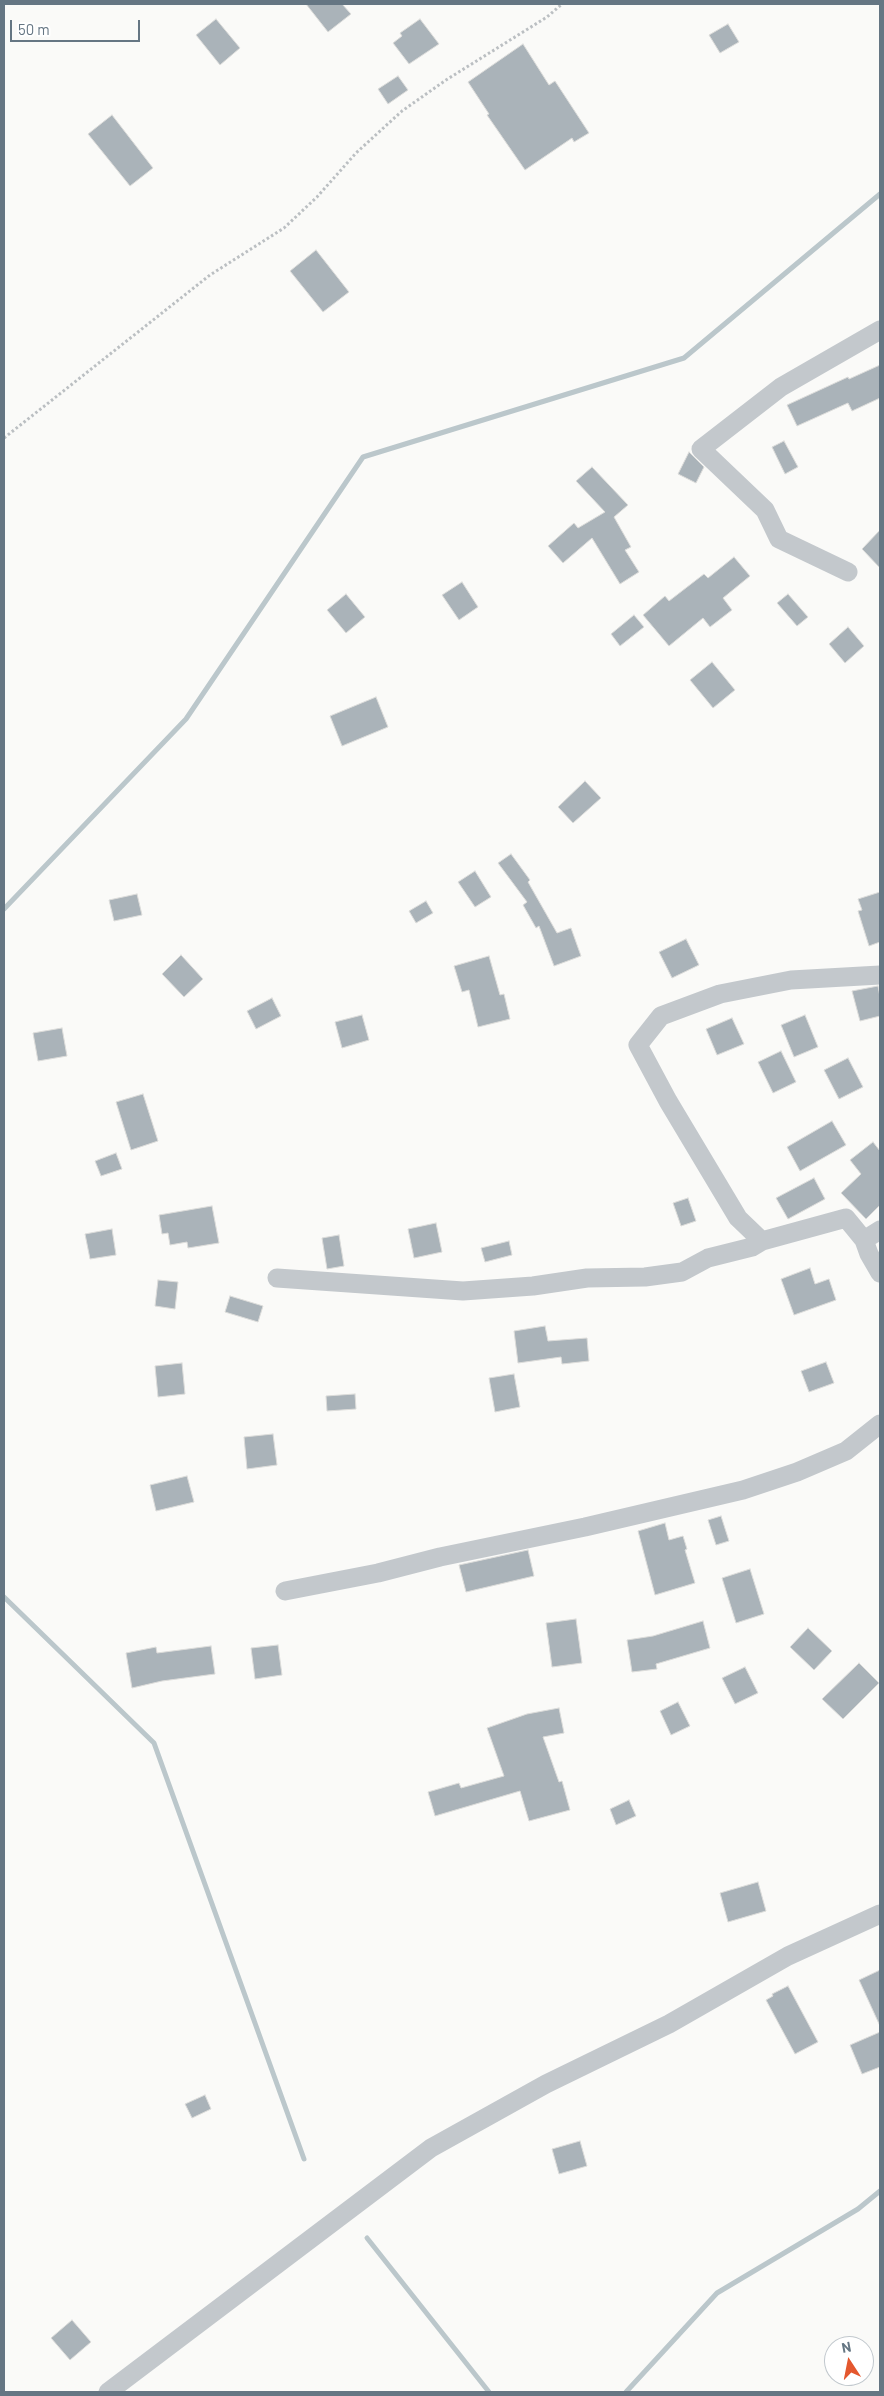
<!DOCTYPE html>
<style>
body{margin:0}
#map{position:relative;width:884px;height:2396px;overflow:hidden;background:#fafaf8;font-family:Barlow,sans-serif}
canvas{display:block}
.frame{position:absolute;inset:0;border:5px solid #657683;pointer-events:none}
.north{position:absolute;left:824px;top:2336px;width:50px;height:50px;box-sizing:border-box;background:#fff;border:1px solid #c1c8cd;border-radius:50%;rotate:349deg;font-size:14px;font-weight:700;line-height:20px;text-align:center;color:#657683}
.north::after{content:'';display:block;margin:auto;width:18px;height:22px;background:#e4572e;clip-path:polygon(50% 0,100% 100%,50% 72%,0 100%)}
.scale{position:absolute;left:10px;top:20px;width:130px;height:22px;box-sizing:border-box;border:2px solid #657683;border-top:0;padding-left:6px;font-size:15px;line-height:18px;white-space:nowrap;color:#657683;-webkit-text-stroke:4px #fff;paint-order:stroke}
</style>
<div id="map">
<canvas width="884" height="2396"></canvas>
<div class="frame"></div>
<div class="north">N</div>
<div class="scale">50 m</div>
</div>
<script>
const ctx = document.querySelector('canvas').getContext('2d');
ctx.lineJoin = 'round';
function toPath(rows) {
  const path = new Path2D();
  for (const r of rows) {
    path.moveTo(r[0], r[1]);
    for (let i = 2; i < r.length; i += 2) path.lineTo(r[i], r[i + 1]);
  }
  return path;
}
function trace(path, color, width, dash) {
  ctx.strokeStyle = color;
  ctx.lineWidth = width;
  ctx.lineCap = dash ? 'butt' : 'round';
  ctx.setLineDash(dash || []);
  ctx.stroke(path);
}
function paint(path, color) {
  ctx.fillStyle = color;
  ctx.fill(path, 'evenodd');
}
const stream = toPath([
 [4,909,186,719,363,457,684,358,880,194],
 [4,1597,154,1743,304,2159],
 [367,2238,489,2392],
 [626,2392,717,2293,858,2209,880,2191]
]);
const building = toPath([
 [306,4,342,4,351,14,328,32,306,4],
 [216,19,240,48,220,65,196,35,216,19],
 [420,19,439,44,409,64,393,43,402,36,400,33,420,19],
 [728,24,739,42,720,53,709,35,728,24],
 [523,44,549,85,555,81,589,133,574,142,572,138,525,170,487,115,489,114,468,82,523,44],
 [398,76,408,90,388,104,378,89,398,76],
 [112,115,153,168,130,186,88,134,112,115],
 [316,250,349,292,323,312,290,271,316,250],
 [880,365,880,398,852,411,848,403,797,426,787,405,848,377,849,379,880,365],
 [784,441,798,467,785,474,772,447,784,441],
 [689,452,704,467,696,483,678,474,689,452],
 [592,467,628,505,614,517,631,547,625,550,639,572,620,584,592,538,563,563,548,546,574,523,578,528,605,512,576,481,592,467],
 [880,530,880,568,862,549,880,530],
 [734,557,750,576,723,598,732,610,710,627,703,618,669,646,643,615,665,596,669,601,704,574,708,578,734,557],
 [462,582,478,607,459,620,442,595,462,582],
 [346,594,365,617,346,633,327,610,346,594],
 [788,594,808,617,797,626,777,603,788,594],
 [634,615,644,627,620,646,611,634,634,615],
 [848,627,864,646,845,663,829,644,848,627],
 [712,662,735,690,713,708,690,680,712,662],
 [376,697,388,727,342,746,330,716,376,697],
 [585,781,601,798,573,823,558,807,585,781],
 [511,854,530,880,528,882,557,933,571,928,581,956,554,966,539,926,536,928,523,905,527,902,498,863,511,854],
 [475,871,491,897,475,907,458,882,475,871],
 [880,892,880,942,869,946,858,911,862,910,858,899,880,892],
 [137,894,142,915,114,921,109,900,137,894],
 [426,901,433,913,416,923,409,911,426,901],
 [686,939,699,965,672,978,659,952,686,939],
 [181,955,203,979,184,997,162,974,181,955],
 [489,956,500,995,504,994,510,1019,478,1027,469,990,462,992,454,966,489,956],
 [878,986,880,997,880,1016,860,1021,852,991,878,986],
 [272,998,281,1016,256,1029,247,1011,272,998],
 [362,1015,369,1040,342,1048,335,1022,362,1015],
 [805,1015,818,1047,794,1057,781,1025,805,1015],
 [732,1018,744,1044,717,1055,706,1029,732,1018],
 [62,1028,67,1056,38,1061,33,1033,62,1028],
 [781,1051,796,1082,773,1093,758,1062,781,1051],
 [848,1058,863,1087,839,1099,824,1070,848,1058],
 [143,1094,158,1141,131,1150,116,1102,143,1094],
 [832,1121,846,1145,800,1171,787,1147,832,1121],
 [873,1142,880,1151,880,1205,866,1219,841,1193,861,1174,850,1160,873,1142],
 [116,1153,122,1169,101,1176,95,1161,116,1153],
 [814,1178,825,1199,788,1219,776,1198,814,1178],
 [688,1198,696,1221,681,1226,673,1203,688,1198],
 [212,1206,219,1243,188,1248,187,1242,170,1245,168,1233,162,1234,159,1215,212,1206],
 [436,1223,442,1252,414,1258,408,1229,436,1223],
 [112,1229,116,1255,90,1259,85,1234,112,1229],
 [339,1235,344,1266,327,1269,322,1238,339,1235],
 [509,1241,512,1255,485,1262,481,1248,509,1241],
 [810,1268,815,1284,829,1279,836,1300,794,1315,781,1279,810,1268],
 [158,1280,178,1282,175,1309,155,1306,158,1280],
 [230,1296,263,1306,258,1322,225,1312,230,1296],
 [545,1326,548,1341,587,1338,589,1361,562,1364,561,1357,518,1363,514,1331,545,1326],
 [826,1362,834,1383,809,1392,801,1371,826,1362],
 [182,1363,185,1394,158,1397,155,1366,182,1363],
 [514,1374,520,1407,495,1412,489,1378,514,1374],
 [355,1394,356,1409,327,1411,326,1396,355,1394],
 [273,1434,277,1465,247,1469,244,1437,273,1434],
 [187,1476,194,1502,156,1511,150,1485,187,1476],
 [721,1516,729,1541,716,1545,708,1520,721,1516],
 [665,1523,669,1540,683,1536,687,1549,685,1550,695,1583,655,1595,638,1531,665,1523],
 [528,1550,534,1576,466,1592,459,1565,528,1550],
 [750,1569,764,1614,736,1623,722,1578,750,1569],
 [576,1619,582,1663,552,1667,546,1623,576,1619],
 [703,1621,710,1648,656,1664,657,1669,632,1672,627,1640,653,1636,703,1621],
 [808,1628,832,1651,814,1670,790,1647,808,1628],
 [278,1645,282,1675,255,1679,251,1648,278,1645],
 [211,1646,215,1674,162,1681,132,1688,126,1653,156,1647,157,1653,211,1646],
 [859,1663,879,1683,843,1719,822,1699,859,1663],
 [745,1667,758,1693,735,1704,722,1678,745,1667],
 [678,1702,690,1726,671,1735,660,1711,678,1702],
 [559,1708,564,1733,543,1737,559,1782,562,1781,570,1810,529,1821,520,1791,435,1816,428,1792,459,1783,461,1788,504,1776,487,1728,527,1714,559,1708],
 [629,1800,636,1816,616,1825,610,1809,629,1800],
 [758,1882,766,1911,728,1922,720,1893,758,1882],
 [880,1970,880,2026,859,1980,880,1970],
 [788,1986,818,2042,795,2054,766,2000,773,1996,772,1994,788,1986],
 [880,2032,880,2067,862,2074,850,2045,880,2032],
 [205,2095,211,2109,192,2118,185,2104,205,2095],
 [580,2141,587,2166,559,2174,552,2149,580,2141],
 [72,2320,91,2342,70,2360,51,2338,72,2320]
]);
const path = toPath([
 [4,438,210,275,284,228,317,197,356,153,402,111,446,80,547,17,562,4]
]);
const minor = toPath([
 [848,572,779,539,765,510,701,449,781,387,880,330],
 [880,1230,864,1240,869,1254,880,1273],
 [864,1240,846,1218,762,1241,738,1218,668,1101,638,1045,661,1016,720,994,791,980,880,975],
 [277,1278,463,1291,533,1286,587,1278,645,1277,682,1272,708,1258,752,1247,762,1241],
 [285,1591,378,1573,440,1557,585,1527,743,1490,797,1472,846,1451,880,1424],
 [108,2392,431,2148,546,2084,669,2024,788,1956,880,1914]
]);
trace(stream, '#bbc7cb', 5);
paint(building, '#aab3b9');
trace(building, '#dcdcda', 1);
trace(path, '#bbbfc2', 3, [2.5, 2.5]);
trace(minor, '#c3c8cc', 19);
</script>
